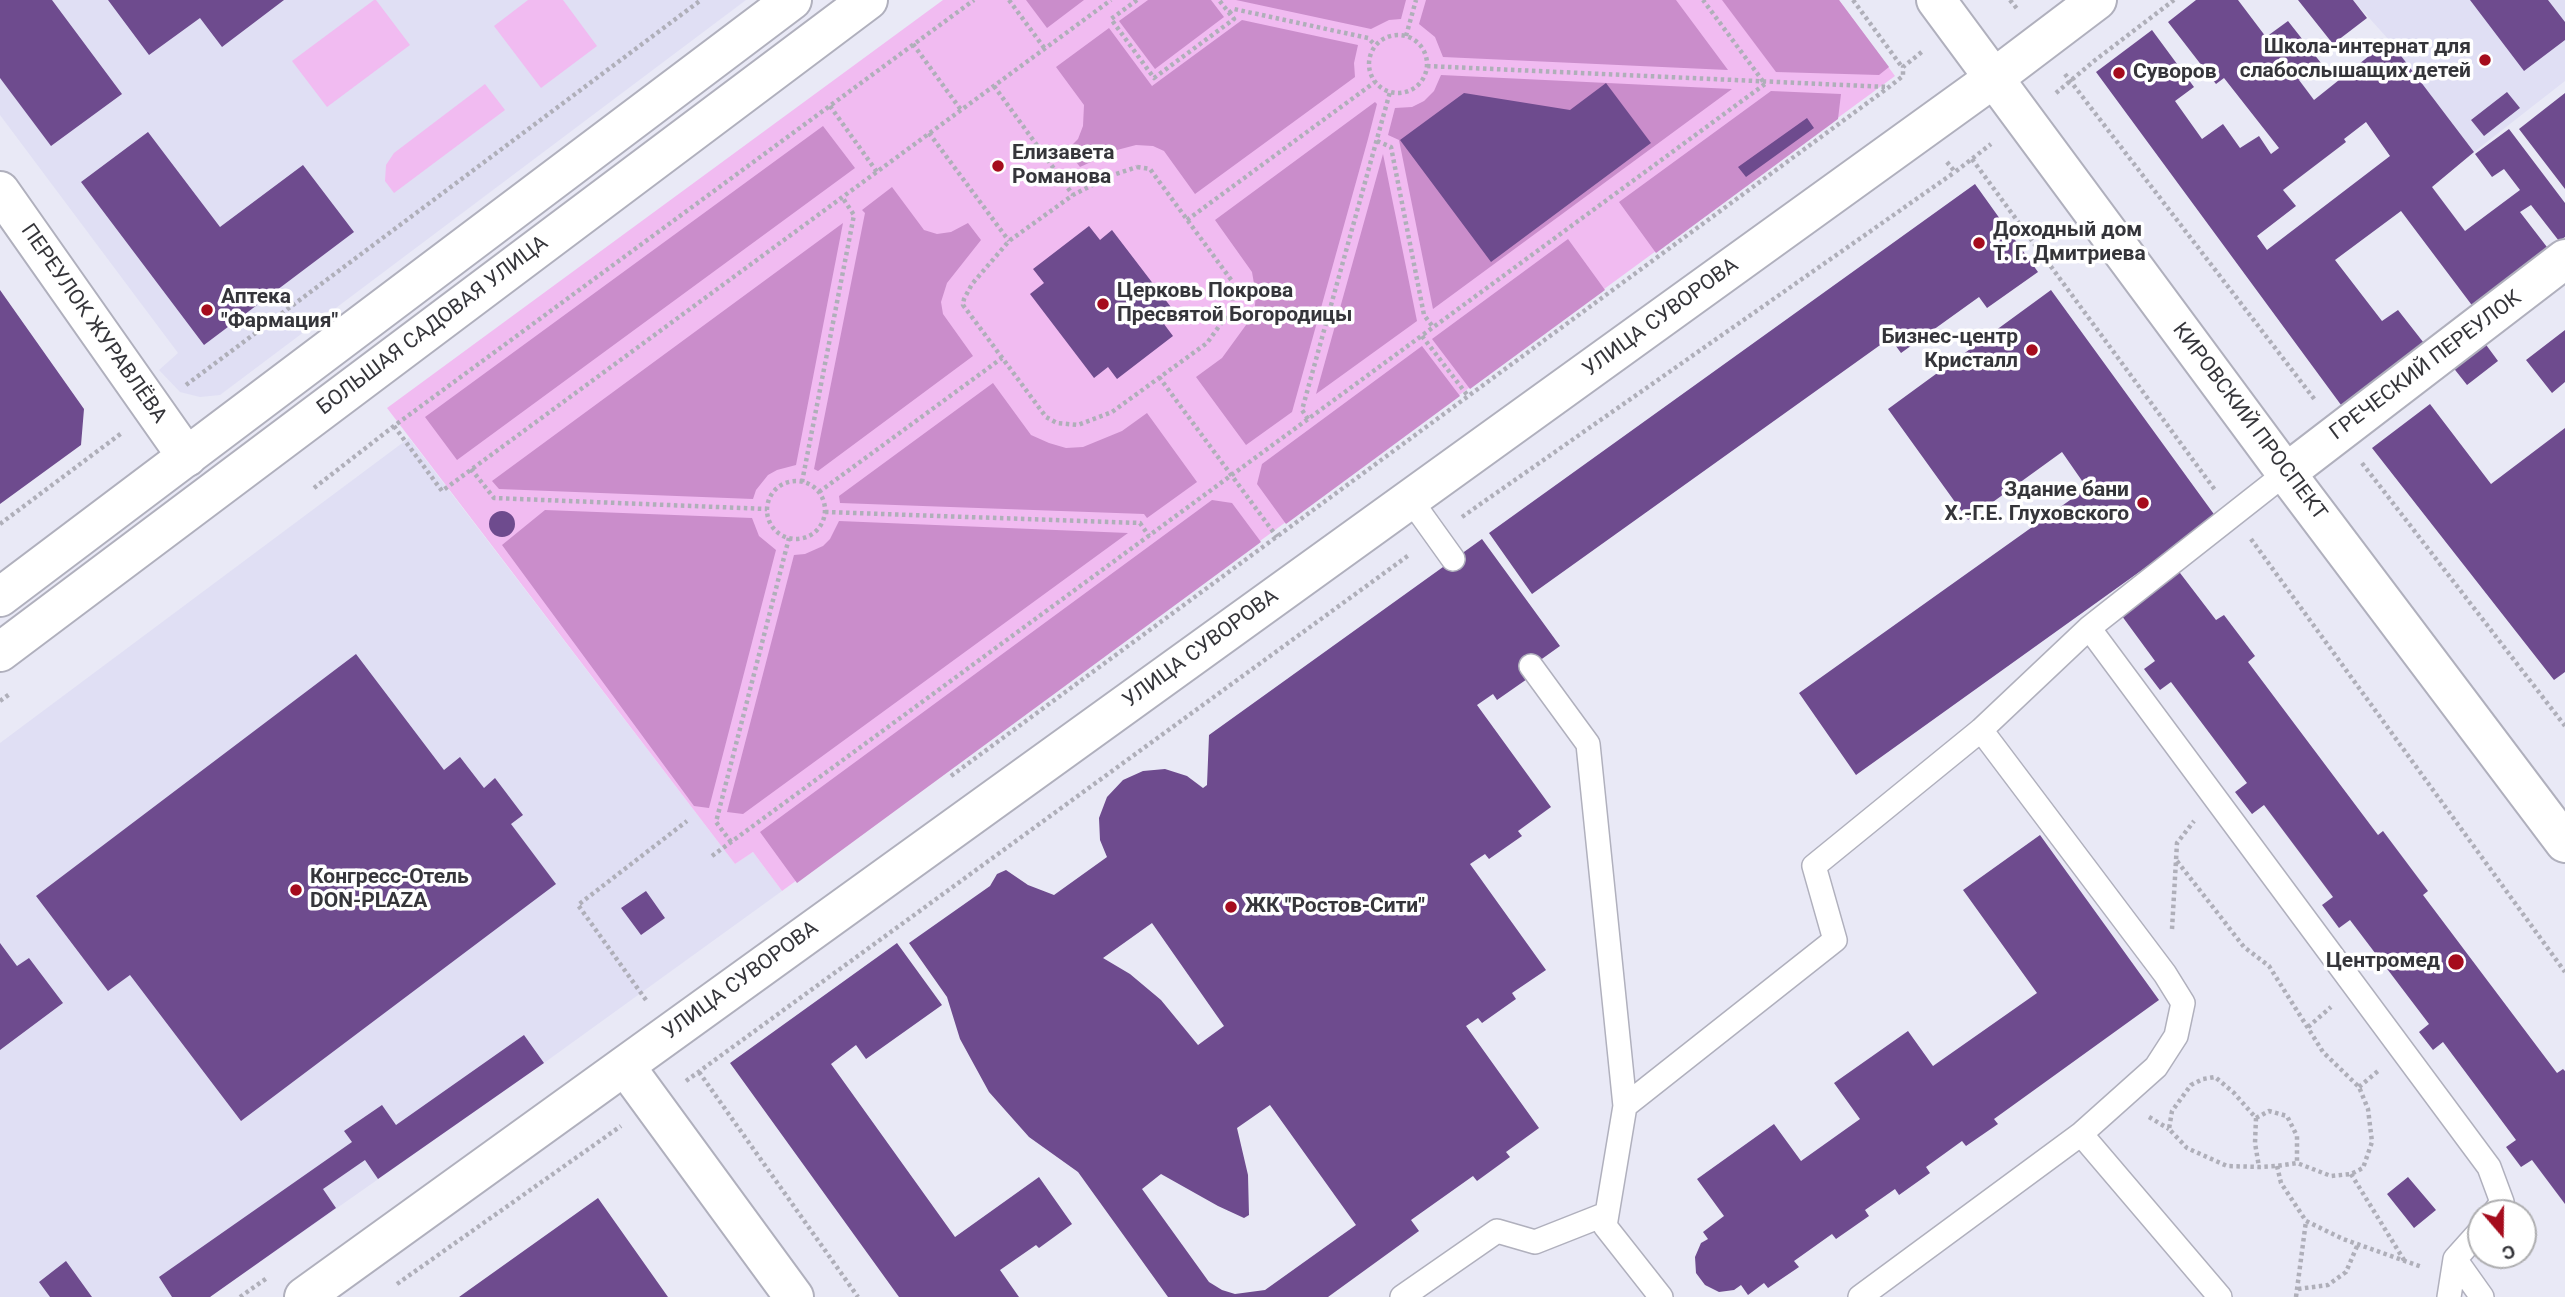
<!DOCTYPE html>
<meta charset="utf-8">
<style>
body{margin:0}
#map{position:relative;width:2565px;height:1297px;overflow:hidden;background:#e9e9f6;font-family:Roboto,sans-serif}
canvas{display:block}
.north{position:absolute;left:2467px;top:1199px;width:70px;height:70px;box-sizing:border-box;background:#fff;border:2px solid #aeaeb0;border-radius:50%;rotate:160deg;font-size:19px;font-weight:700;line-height:28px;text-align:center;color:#35353a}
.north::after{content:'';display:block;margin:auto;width:24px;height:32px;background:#a50c1d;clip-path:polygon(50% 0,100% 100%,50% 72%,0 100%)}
</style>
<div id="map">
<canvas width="2565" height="1297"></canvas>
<div class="north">С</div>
</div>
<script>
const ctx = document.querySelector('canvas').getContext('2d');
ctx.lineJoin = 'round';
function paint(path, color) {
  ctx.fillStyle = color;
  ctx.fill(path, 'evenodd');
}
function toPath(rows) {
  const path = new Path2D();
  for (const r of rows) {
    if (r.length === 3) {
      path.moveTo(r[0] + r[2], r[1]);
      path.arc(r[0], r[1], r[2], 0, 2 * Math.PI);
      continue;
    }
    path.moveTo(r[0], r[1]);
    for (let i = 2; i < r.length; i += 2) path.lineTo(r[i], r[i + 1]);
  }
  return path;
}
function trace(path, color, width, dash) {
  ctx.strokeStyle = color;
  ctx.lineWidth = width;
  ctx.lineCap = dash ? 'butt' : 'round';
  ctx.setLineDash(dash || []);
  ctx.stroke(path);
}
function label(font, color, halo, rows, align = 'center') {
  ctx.font = font + ' Roboto,sans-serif';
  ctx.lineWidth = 7;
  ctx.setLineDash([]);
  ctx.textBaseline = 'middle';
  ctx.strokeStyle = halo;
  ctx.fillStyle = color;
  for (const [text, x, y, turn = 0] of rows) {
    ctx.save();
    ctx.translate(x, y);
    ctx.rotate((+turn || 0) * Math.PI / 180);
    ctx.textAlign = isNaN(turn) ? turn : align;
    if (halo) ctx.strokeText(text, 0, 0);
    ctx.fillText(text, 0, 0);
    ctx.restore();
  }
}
const built = toPath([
 [0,0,746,0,220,395,200,397,180,392,159,370,178,353,0,115],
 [2353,0,2565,0,2565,81,2474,152,2389,40],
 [409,438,735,864,753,852,782,891,544,1063,210,1297,0,1297,0,743]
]);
const green = toPath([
 [374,0,376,0,410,45,327,107,292,61],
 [528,0,563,0,597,46,541,88,494,26],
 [943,0,1839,0,1895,76,782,891,753,852,735,864,387,408],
 [485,84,505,110,394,193,385,181,386,165,394,153]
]);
const forest = toPath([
 [1026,0,1084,0,1047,28],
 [1148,0,1211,0,1224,17,1155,69,1119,21],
 [1236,0,1406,0,1401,19,1389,20,1371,29],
 [1426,0,1676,0,1728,70,1443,57,1435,37,1419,24],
 [1722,0,1839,0,1889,67,1879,75,1776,72],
 [1242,20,1358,45,1354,63,1355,77,1195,194,1164,151,1153,146,1136,145,1117,150,1080,167,1067,150,1078,139,1083,126,1084,105,1056,67,1109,28,1152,86],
 [1441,75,1732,89,1433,309,1399,140,1388,135,1395,108,1412,107,1424,101,1434,91],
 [1771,91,1841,94,1838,119,1656,253,1619,202],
 [1375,102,1377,104,1368,139,1292,412,1246,445,1196,377,1222,358,1254,314,1256,295,1252,272,1215,220],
 [823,126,855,168,457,460,425,417],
 [1383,154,1417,321,1316,394],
 [892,187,924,230,937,234,951,232,968,223,981,240,947,283,941,302,943,314,973,356,818,471,814,469,865,213,862,210],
 [843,223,796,465,777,470,768,475,756,490,753,499,499,489,492,481],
 [1568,239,1605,290,1470,389,1432,339],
 [1422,346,1460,396,1286,524,1257,484,1262,464],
 [993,383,1031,435,1049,443,1066,448,1083,447,1122,431,1147,413,1197,482,1147,518,1144,514,840,503,839,496],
 [1212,500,1232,503,1261,542,797,883,760,832],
 [545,510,752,518,759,536,776,550,709,808,694,806,502,545],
 [839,521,1128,533,743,814,727,812,794,555,805,554,823,546,830,539]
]);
const building = toPath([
 [0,0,52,0,122,94,51,146,0,78],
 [108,0,284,0,222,47,200,18,149,55],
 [2196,0,2238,0,2266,37,2288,21,2321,63,2299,80,2314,100,2389,40,2474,152,2432,187,2465,231,2520,190,2504,169,2492,177,2475,154,2509,129,2565,203,2565,237,2559,241,2531,205,2520,212,2550,251,2474,308,2401,211,2335,260,2382,321,2398,310,2427,347,2344,409,2096,72,2152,30,2194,87,2175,101,2202,139,2223,124,2240,148,2259,136,2271,154,2279,148,2224,78,2216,84,2168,22],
 [2366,122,2390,156,2267,250,2257,236,2296,206,2283,190,2346,142,2344,139],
 [2298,0,2353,0,2367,18,2333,44],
 [2470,0,2548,0,2565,22,2565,40,2524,71],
 [1606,83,1651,143,1491,262,1400,140,1464,93,1570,110],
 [2507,92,2520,108,2484,136,2471,120],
 [2565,93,2565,189,2519,129],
 [1807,118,1814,128,1746,177,1738,167],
 [148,132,220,227,303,165,354,232,204,345,81,182],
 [1975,184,2038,272,1987,308,1979,297,1901,353,1890,338,1532,594,1489,533],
 [1089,226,1100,240,1112,230,1177,315,1164,324,1173,336,1117,379,1108,367,1094,378,1030,294,1044,283,1033,269],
 [0,290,84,409,81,445,0,504],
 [2051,290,2216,517,1856,775,1799,693,2087,488,2062,452,1968,520,1888,409],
 [2565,330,2565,382,2552,393,2526,360],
 [2484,342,2498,361,2467,385,2452,366],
 [2430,404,2491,484,2565,428,2565,672,2554,680,2372,448],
 [502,524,13],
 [1482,539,1560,646,1525,671,1530,677,1497,700,1493,694,1477,705,1551,807,1518,831,1522,836,1489,859,1485,854,1470,864,1546,970,1512,993,1516,999,1482,1023,1478,1018,1466,1026,1539,1128,1506,1152,1510,1157,1477,1181,1473,1176,1411,1220,1419,1231,1328,1297,1168,1297,1078,1172,1029,1137,989,1092,960,1039,947,997,909,943,990,886,997,874,1006,870,1028,885,1054,895,1107,857,1100,840,1099,818,1107,797,1123,780,1143,771,1165,769,1187,776,1203,788,1207,785,1209,735],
 [1152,923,1224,1026,1198,1045,1161,1000,1130,974,1103,958],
 [1270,1105,1356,1225,1265,1290,1235,1294,1222,1290,1209,1282,1142,1189,1161,1174,1218,1206,1244,1218,1249,1215,1248,1175,1237,1128],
 [2177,569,2216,620,2224,615,2255,656,2248,662,2378,835,2383,831,2428,891,2423,895,2557,1073,2563,1069,2565,1071,2565,1204,2532,1160,2521,1167,2506,1147,2516,1140,2443,1042,2433,1050,2419,1032,2429,1024,2350,920,2339,928,2322,905,2333,897,2264,805,2252,814,2235,792,2247,783,2171,682,2160,690,2144,669,2155,661,2119,612],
 [356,654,444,770,460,757,484,788,495,778,523,815,511,824,556,884,241,1121,130,975,108,991,36,896],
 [2040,835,2159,1000,1994,1119,1998,1124,1966,1146,1962,1141,1926,1167,1930,1173,1899,1195,1895,1189,1865,1210,1869,1216,1836,1239,1832,1234,1794,1261,1799,1267,1768,1288,1764,1283,1748,1295,1741,1285,1734,1290,1719,1292,1705,1285,1696,1273,1695,1257,1701,1243,1708,1239,1703,1232,1724,1216,1697,1179,1774,1124,1801,1161,1860,1119,1834,1083,1908,1031,1933,1066,2037,993,1963,890],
 [646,891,665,918,641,935,621,908],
 [0,943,17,966,29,958,63,1003,0,1050],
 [897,943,942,1005,866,1059,856,1045,831,1064,955,1237,1039,1177,1072,1224,1039,1248,1036,1245,1000,1270,1019,1297,899,1297,730,1063],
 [524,1035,544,1063,378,1179,365,1160,323,1189,336,1208,210,1297,172,1297,159,1277,352,1142,344,1131,382,1105,396,1125],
 [2408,1177,2436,1210,2414,1228,2387,1194],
 [598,1198,668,1297,459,1297],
 [66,1261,92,1297,50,1297,39,1282]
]);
const path = toPath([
 [1009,0,1045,49],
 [1137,0,1111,19,1154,78,1234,19,1219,0],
 [1853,0,1902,67],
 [2010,0,2018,10],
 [1229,13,1234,9,1368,38,1375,45],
 [1398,64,29],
 [1406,36,1416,0],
 [913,44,961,110],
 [1427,66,1888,87],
 [2065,74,2315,400],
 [994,86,1073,195],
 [2056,93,2094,61,2174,0],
 [830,106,877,172],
 [929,133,1009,241],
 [1377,141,1391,147,1424,315,1433,327],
 [1972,159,2215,490],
 [1947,162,1955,172,1991,144],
 [1137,167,1150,169,1232,281,1233,307,1207,343,1112,412,1078,425,1057,423,1046,417,963,305,964,299,972,284,1009,241,1073,195,1110,176,1137,167],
 [1187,220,1375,82],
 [1422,336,1468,396],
 [1159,377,1277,537],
 [186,385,701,0],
 [1308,419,1302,410,1390,92],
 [394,426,442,491,1111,0],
 [2362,463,2565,726],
 [471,469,494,498,767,509],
 [796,510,29],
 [802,482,854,215,842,197],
 [314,488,394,426,974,0],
 [819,492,1002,358],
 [825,512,1140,523,1149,536],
 [1462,517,1955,172],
 [0,524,123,432],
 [2251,539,2565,972],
 [0,701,11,693],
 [951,776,1889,87,1903,76,1903,67,1923,51],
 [731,842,716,822,789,538],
 [712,856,1765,84,1703,0],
 [2177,861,2244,947,2269,966,2323,1052,2359,1087,2368,1109,2372,1142,2363,1168,2351,1174,2331,1176,2297,1163,2277,1166,2259,1167,2227,1166,2187,1148,2169,1129,2172,1111,2191,1085,2203,1079,2215,1077,2234,1093,2256,1118,2255,1143,2259,1167],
 [2172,929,2177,843,2194,821],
 [646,1000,578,905,687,821],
 [2308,1027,2331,1007],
 [699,1072,858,1297],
 [686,1081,1409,555],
 [2359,1087,2378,1071],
 [2149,1117,2169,1129],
 [2256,1118,2269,1111,2287,1116,2297,1136,2297,1163],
 [2277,1166,2281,1183,2306,1221,2343,1239,2422,1267],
 [2351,1174,2404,1260],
 [397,1284,621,1126],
 [2298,1289,2328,1285,2346,1272,2358,1244],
 [240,1297,267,1278],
 [2296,1297,2306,1221]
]);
const service = toPath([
 [2286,473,2089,628,2489,1167,2502,1202,2494,1213],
 [1410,499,1453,559],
 [1531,666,1588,744,1625,1106],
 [1981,730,2165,974,2183,1003,2176,1036,2156,1067,2081,1134],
 [2455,1259,2482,1297],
 [1402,1297,1497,1231,1535,1242,1606,1214],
 [1661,1297,1605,1226,1625,1106,1835,940,1814,866,1981,730,2089,628],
 [1860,1297,2081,1134,2220,1297],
 [2449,1297,2455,1259,2481,1230]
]);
const minor = toPath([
 [0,191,187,457],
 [2286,473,2565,259],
 [625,1066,794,1297]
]);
const tertiary = toPath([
 [304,1297,1994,78,2097,0]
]);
const secondary = toPath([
 [1936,0,2286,473,2565,843],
 [0,597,792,0],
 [0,652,868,0]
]);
const markers = [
 [2485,60,7,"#a50c1d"],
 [2119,73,7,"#a50c1d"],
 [998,166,7,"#a50c1d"],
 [1979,243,7,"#a50c1d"],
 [1103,304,7,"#a50c1d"],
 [207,310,7,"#a50c1d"],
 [2032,350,7,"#a50c1d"],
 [2143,503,7,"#a50c1d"],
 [296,890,7,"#a50c1d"],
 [1231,907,7,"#a50c1d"],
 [2456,962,9,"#a50c1d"]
];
const poiNames = [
 ["Школа-интернат для",2471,48,"right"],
 ["слабослышащих детей",2471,72,"right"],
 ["Суворов",2133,73],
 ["Елизавета",1012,154],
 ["Романова",1012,178],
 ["Доходный дом",1993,231],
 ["Т. Г. Дмитриева",1993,255],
 ["Церковь Покрова",1117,292],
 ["Пресвятой Богородицы",1117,316],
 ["Аптека",221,298],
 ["\"Фармация\"",221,322],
 ["Бизнес-центр",2018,338,"right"],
 ["Кристалл",2018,362,"right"],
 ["Здание бани",2129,491,"right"],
 ["Х.-Г.Е. Глуховского",2129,515,"right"],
 ["Конгресс-Отель",310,878],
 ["DON-PLAZA",310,902],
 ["ЖК \"Ростов-Сити\"",1245,907],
 ["Центромед",2440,962,"right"]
];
const streetNames = [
 ["УЛИЦА СУВОРОВА",1661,318,-36],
 ["ПЕРЕУЛОК ЖУРАВЛЁВА",93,324,55],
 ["БОЛЬШАЯ САДОВАЯ УЛИЦА",433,326,-37],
 ["ГРЕЧЕСКИЙ ПЕРЕУЛОК",2426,366,-37],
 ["КИРОВСКИЙ ПРОСПЕКТ",2249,422,53],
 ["УЛИЦА СУВОРОВА",1201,649,-36],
 ["УЛИЦА СУВОРОВА",741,981,-36]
];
paint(built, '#e0dff4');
paint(green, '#f1bbf1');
paint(forest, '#ca8dcb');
paint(building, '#6e4b8e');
trace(service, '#b0b0bd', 26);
trace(minor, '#b0b0bd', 42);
trace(tertiary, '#b0b0bd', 42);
trace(secondary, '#b0b0bd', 42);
trace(path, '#afafb9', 4.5, [3.5, 3.5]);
trace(service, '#fff', 23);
trace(minor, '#fff', 38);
trace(tertiary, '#fff', 38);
trace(secondary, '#fff', 38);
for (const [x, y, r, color] of markers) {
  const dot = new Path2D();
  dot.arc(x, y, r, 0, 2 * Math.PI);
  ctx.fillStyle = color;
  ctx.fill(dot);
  trace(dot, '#fff', 2.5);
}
label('bold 21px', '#35353a', '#fff', poiNames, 'left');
label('21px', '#35353a', '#fff', streetNames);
</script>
